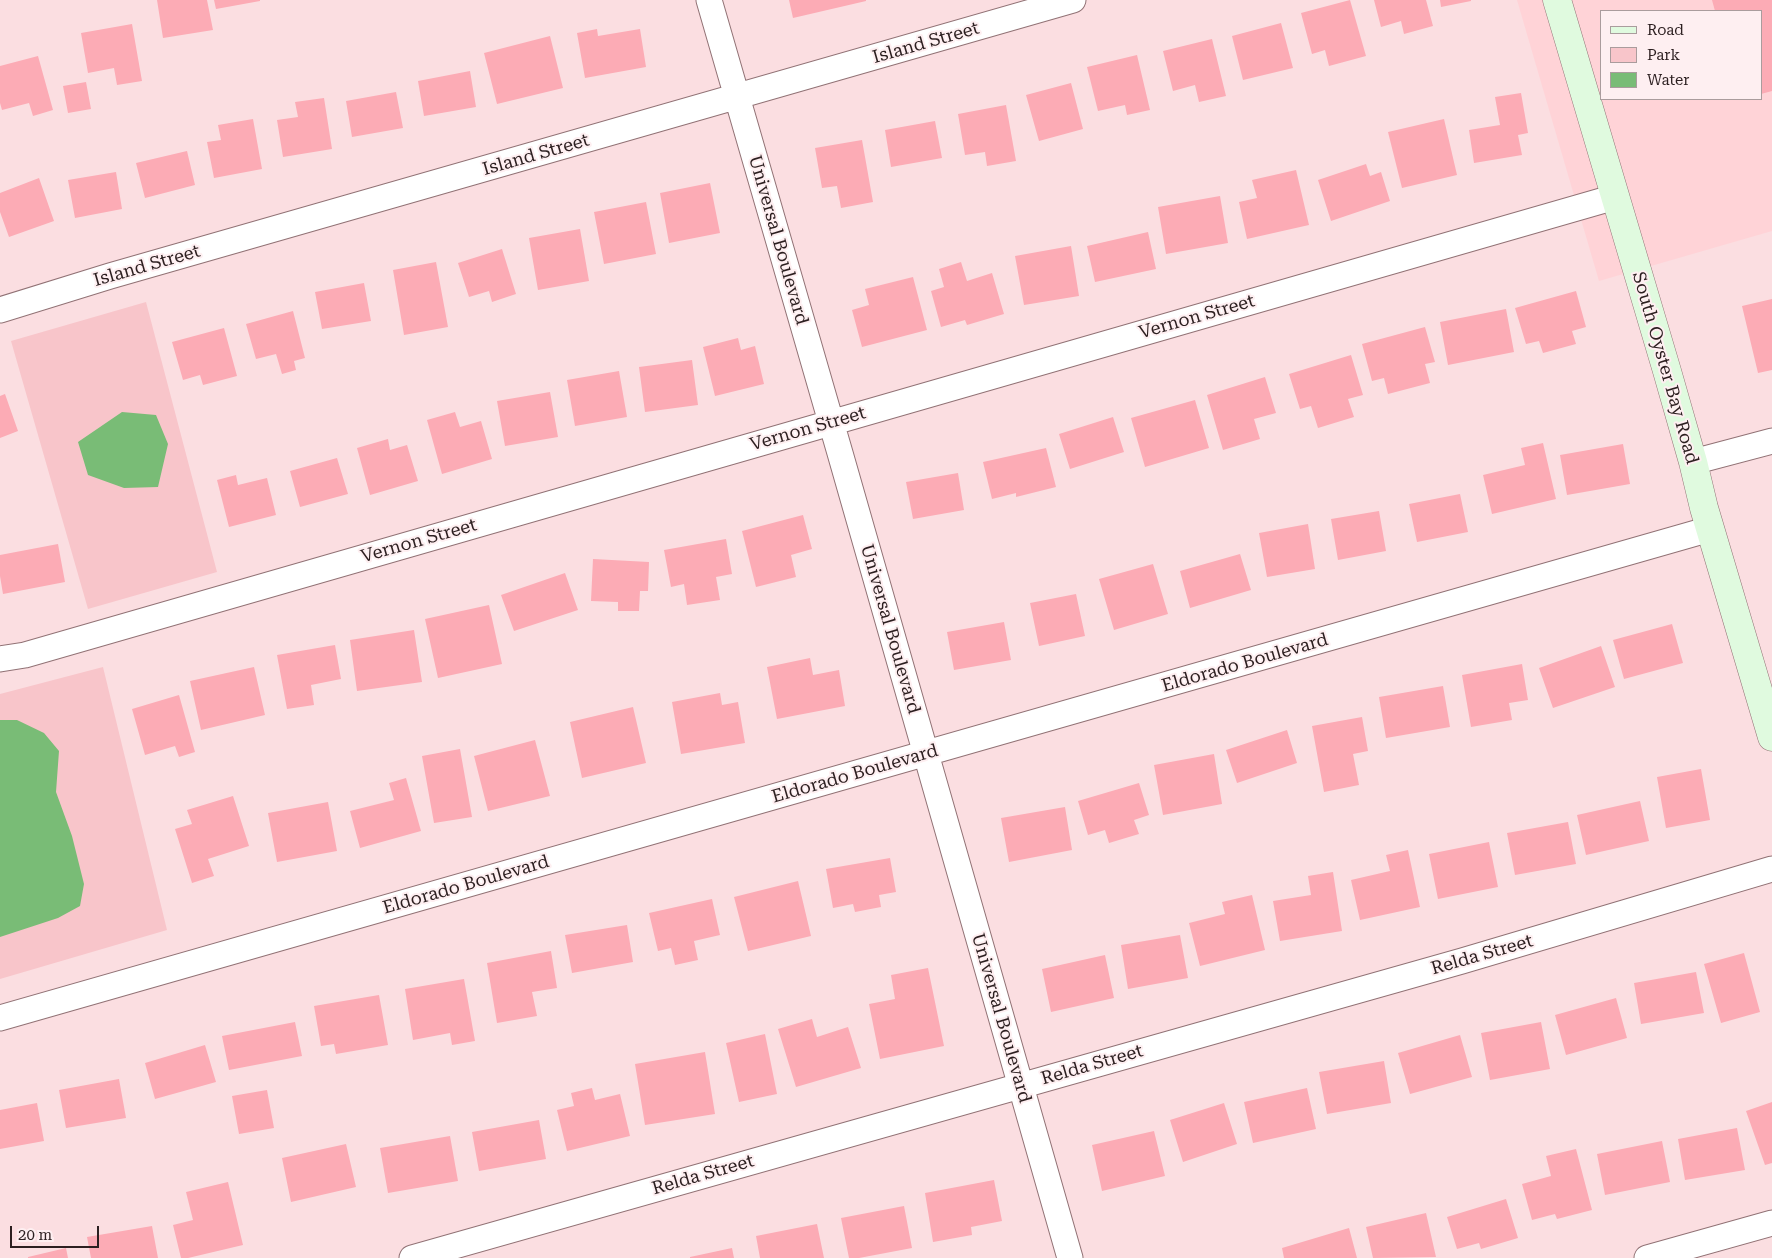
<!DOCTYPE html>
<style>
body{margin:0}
#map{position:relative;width:1772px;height:1258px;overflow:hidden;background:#fbdee1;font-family:"Roboto Serif",serif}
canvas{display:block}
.legend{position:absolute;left:1600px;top:10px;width:162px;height:90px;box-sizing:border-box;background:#feeff1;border:1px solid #aa9c9d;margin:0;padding:6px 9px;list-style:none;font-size:15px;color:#2c1f20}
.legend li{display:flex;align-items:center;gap:10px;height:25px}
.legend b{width:25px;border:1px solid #aa9c9d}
.scale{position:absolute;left:10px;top:1226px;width:89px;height:22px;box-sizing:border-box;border:2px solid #2c1f20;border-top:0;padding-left:6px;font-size:15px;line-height:18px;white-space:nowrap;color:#2c1f20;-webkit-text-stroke:4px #feeff1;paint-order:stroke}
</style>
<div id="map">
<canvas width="1772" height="1258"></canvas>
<ul class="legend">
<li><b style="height:6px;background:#e0fadf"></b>Road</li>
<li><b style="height:14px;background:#f8c5ca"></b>Park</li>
<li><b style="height:14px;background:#79bc76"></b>Water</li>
</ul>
<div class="scale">20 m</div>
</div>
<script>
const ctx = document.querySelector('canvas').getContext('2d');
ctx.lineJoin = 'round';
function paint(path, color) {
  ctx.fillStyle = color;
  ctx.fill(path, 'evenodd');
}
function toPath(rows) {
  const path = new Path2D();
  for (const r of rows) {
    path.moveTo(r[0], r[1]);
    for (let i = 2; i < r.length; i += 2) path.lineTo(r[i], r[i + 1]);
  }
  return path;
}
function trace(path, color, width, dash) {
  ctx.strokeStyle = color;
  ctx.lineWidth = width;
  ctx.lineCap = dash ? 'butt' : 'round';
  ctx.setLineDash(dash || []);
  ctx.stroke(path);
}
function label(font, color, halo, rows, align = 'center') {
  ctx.font = font + ' "Roboto Serif",serif';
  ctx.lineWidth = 4;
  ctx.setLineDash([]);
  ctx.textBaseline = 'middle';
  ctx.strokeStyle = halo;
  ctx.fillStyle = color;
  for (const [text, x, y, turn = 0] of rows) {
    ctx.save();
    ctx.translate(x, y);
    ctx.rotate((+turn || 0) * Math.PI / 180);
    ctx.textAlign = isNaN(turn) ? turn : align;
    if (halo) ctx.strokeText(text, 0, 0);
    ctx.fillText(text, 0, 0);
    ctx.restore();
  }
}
const built = toPath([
 [1517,0,1772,0,1772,231,1599,281],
 [1601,11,1761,11,1761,99,1601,99]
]);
const green = toPath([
 [146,302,217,572,88,609,11,341],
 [103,667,167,930,0,979,0,694]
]);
const water = toPath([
 [122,412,156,415,168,444,158,487,124,488,88,475,78,442],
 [0,720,17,720,44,733,59,751,56,792,72,836,84,884,80,906,58,918,0,937]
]);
const building = toPath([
 [157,0,207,0,213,30,163,38],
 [214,0,260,0,260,1,216,9],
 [789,0,866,0,866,1,793,18],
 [1350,0,1366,56,1329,66,1325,50,1312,54,1301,13],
 [1374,0,1426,0,1433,26,1404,34,1401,21,1381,27],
 [1440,0,1471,0,1471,1,1441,7],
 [1712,0,1772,0,1772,91,1761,94,1761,11,1715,11],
 [1281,23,1293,68,1243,80,1232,36],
 [132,24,142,81,117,85,114,68,88,73,81,33],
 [597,29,598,36,640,29,646,67,585,78,577,33],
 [550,36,563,88,497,104,484,53],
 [1212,39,1226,96,1199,102,1195,85,1173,91,1163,51],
 [1137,55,1150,110,1127,115,1125,105,1098,111,1087,67],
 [38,56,53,110,33,116,29,103,2,110,0,103,0,66],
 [470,71,476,107,424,116,418,81],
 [86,82,91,109,68,113,63,86],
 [1071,83,1083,129,1039,141,1026,95],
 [396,92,403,128,352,137,346,101],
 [1521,93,1528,133,1518,135,1522,155,1474,163,1469,130,1500,125,1495,97],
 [324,98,332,149,283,157,277,120,298,117,295,102],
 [1006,105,1016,161,987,166,985,152,965,155,958,114],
 [253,119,262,169,214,178,207,142,221,140,218,125],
 [1444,119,1457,175,1402,188,1388,132],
 [935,121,942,158,891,167,885,130],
 [862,140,873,202,841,208,837,186,822,188,815,148],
 [187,151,195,185,145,198,136,163],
 [1366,164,1370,176,1381,172,1390,201,1331,221,1318,180],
 [1296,170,1309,225,1247,239,1239,202,1257,198,1252,180],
 [116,172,122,209,75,218,68,180],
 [39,178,54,221,9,237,0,212,0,193],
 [710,183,720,233,669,243,660,193],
 [1220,196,1228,243,1166,254,1158,207],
 [646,202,656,254,604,264,594,212],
 [580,229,589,281,538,290,529,238],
 [1148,232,1156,269,1095,282,1087,246],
 [1071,246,1079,296,1024,305,1015,256],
 [502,249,516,294,492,302,489,291,469,297,458,263],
 [436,262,448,327,404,335,393,270],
 [961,262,967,281,992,273,1004,314,967,325,965,320,941,327,931,291,944,287,939,269],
 [913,277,927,330,862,347,852,310,869,305,865,289],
 [364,283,371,321,322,329,315,292],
 [1576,291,1586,327,1572,331,1576,344,1543,353,1539,341,1526,344,1515,308],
 [1772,299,1772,370,1758,373,1742,306],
 [1506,309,1514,352,1448,365,1440,322],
 [293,311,305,358,294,361,296,370,282,374,276,354,256,359,246,324],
 [1425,327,1435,362,1425,364,1430,383,1388,394,1384,378,1372,381,1362,344],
 [224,328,237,376,203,385,200,375,183,380,172,342],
 [738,338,741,350,755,346,764,384,715,396,703,347],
 [1351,355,1363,395,1348,399,1354,417,1318,428,1311,406,1300,409,1289,374],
 [692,360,698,405,645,412,639,367],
 [619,371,627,417,575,426,567,380],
 [1265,377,1276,413,1254,419,1260,439,1223,450,1207,395],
 [550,392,558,437,505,446,497,401],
 [5,394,18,431,0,438,0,396],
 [1195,400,1209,448,1145,467,1131,418],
 [455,412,460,427,481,421,492,459,442,474,427,420],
 [1113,417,1124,452,1070,469,1059,434],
 [388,439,390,450,407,445,418,481,370,495,357,448],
 [1543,443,1556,499,1492,514,1483,475,1525,465,1521,448],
 [1623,444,1630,484,1567,495,1560,455],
 [1046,448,1056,487,1016,497,1016,493,992,499,983,462],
 [337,458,348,494,300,507,290,471],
 [958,473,964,510,913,519,906,482],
 [236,475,238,485,267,478,276,515,229,527,217,480],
 [1460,494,1468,532,1417,542,1409,504],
 [1379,511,1386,551,1338,560,1331,519],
 [803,515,812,549,791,555,796,577,756,587,742,531],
 [1308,524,1315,569,1267,577,1259,533],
 [726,539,732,574,716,577,720,600,687,605,684,584,671,587,664,550],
 [58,544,65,582,3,594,0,576,0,555],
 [1240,554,1251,590,1190,608,1180,571],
 [593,559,649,562,648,591,640,591,639,611,618,611,618,602,591,601],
 [1153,564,1168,614,1114,630,1099,579],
 [565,573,578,610,514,631,501,595],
 [1076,594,1085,636,1039,646,1030,603],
 [489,605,502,664,438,678,425,619],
 [1004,622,1011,660,954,670,947,632],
 [1672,624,1683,663,1624,679,1613,640],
 [414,630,422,682,357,691,350,640],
 [335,645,341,679,311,685,314,705,287,709,277,655],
 [1601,646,1615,687,1553,708,1539,668],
 [810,658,813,675,839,670,845,706,777,719,767,667],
 [1522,664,1528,700,1509,703,1512,720,1471,727,1462,675],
 [254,667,265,715,201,730,190,681],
 [1443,686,1450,727,1386,738,1379,697],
 [720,693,722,705,738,702,745,743,681,754,672,702],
 [179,695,195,752,179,757,175,746,145,755,132,709],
 [633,707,646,763,582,778,570,722],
 [1362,717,1368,751,1353,754,1359,785,1324,792,1312,726],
 [1287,730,1297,763,1237,783,1226,750],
 [535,740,550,796,488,811,474,756],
 [460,749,472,817,434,823,422,756],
 [1214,754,1222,804,1163,815,1154,765],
 [1701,769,1710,820,1666,828,1657,777],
 [406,778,421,831,360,848,350,811,394,800,389,783],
 [1139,783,1149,815,1134,820,1139,834,1109,843,1105,830,1088,835,1078,801],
 [233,796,249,846,208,859,214,876,192,883,175,829,192,824,187,810],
 [1640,801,1649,841,1586,855,1577,815],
 [328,802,337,851,277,862,268,813],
 [1065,807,1072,850,1009,862,1001,818],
 [1568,822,1576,864,1515,875,1507,833],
 [1489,842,1498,887,1438,899,1429,854],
 [1408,850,1420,907,1360,920,1351,880,1390,871,1386,855],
 [890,858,896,892,879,895,881,907,855,912,853,904,833,908,826,869],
 [1333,872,1342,931,1280,941,1273,901,1311,895,1308,876],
 [798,881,811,936,748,951,734,897],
 [1252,895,1265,950,1200,966,1189,923,1225,914,1222,902],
 [712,899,720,935,694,941,698,960,675,965,671,948,658,951,649,913],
 [627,925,633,962,572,973,565,935],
 [1180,935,1188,978,1128,989,1121,945],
 [551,951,557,988,532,992,537,1016,497,1023,487,963],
 [1744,953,1760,1012,1721,1023,1704,964],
 [1105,955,1114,998,1051,1012,1042,969],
 [928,968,944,1046,880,1059,869,1004,895,999,891,975],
 [1696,972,1704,1013,1641,1024,1634,983],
 [464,979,475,1041,452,1045,450,1033,413,1040,405,989],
 [379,995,388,1045,336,1054,334,1044,321,1046,314,1006],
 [1616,998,1627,1038,1566,1055,1555,1015],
 [812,1019,817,1037,848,1027,861,1068,796,1087,778,1029],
 [295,1022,302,1056,229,1070,222,1036],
 [1541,1022,1550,1069,1490,1080,1481,1033],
 [765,1034,777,1094,739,1102,726,1043],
 [1460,1035,1472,1077,1410,1094,1398,1053],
 [205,1045,216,1082,155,1099,145,1063],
 [705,1052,715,1114,645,1125,635,1064],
 [1384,1061,1391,1103,1327,1114,1319,1072],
 [119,1079,126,1118,66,1128,59,1090],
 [592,1088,595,1100,620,1094,630,1136,567,1151,557,1110,574,1106,571,1093],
 [1307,1088,1316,1129,1253,1143,1244,1102],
 [267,1090,274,1128,239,1134,232,1096],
 [1772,1102,1772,1163,1765,1165,1746,1111],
 [37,1103,44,1141,0,1149,0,1110],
 [1224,1103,1237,1144,1183,1162,1170,1120],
 [539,1120,546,1159,479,1171,472,1132],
 [1737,1128,1745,1170,1685,1180,1678,1139],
 [1154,1131,1165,1176,1102,1191,1092,1145],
 [450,1136,458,1181,388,1193,380,1148],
 [1662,1141,1670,1182,1605,1195,1597,1154],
 [346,1144,356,1187,291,1202,282,1158],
 [1576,1149,1592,1210,1557,1219,1555,1214,1532,1220,1522,1184,1551,1176,1546,1156],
 [994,1180,1002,1221,971,1227,972,1235,933,1242,925,1193],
 [228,1182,243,1245,188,1258,181,1258,173,1225,193,1220,186,1192],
 [1506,1199,1518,1238,1481,1249,1479,1243,1457,1249,1447,1217],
 [904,1206,912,1248,859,1258,849,1258,841,1218],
 [1426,1213,1436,1257,1373,1258,1366,1227],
 [817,1224,824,1258,760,1258,756,1236],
 [152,1226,158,1258,91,1258,87,1237],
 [1349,1228,1357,1258,1284,1258,1282,1248],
 [66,1248,68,1258,28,1258,28,1257],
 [732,1248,734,1258,690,1258,690,1257]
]);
const street = toPath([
 [709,0,840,453,1070,1258],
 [0,310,110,276,1073,0],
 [1693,462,1772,441],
 [0,659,25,655,1615,197],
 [0,1018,1710,529],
 [412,1258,1462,961,1772,869],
 [1647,1258,1772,1223]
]);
const secondary = toPath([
 [1557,0,1667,371,1693,462,1704,508,1772,737]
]);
const streetNames = [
 ["Island Street",926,43,-16],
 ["Island Street",536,155,-16],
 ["Universal Boulevard",778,240,74],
 ["Island Street",147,266,-16],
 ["Vernon Street",1197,317,-16],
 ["South Oyster Bay Road",1665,368,74],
 ["Vernon Street",808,429,-16],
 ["Vernon Street",419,541,-16],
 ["Universal Boulevard",890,629,74],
 ["Eldorado Boulevard",1245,663,-16],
 ["Eldorado Boulevard",855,774,-16],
 ["Eldorado Boulevard",466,885,-16],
 ["Relda Street",1482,955,-16],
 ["Universal Boulevard",1001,1018,74],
 ["Relda Street",1092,1065,-16],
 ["Relda Street",703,1175,-16]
];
paint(built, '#ffd3d7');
paint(green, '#f8c5ca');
paint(water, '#79bc76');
paint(building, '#fcabb5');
trace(street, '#917275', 27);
trace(secondary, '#917275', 29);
trace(street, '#fff', 25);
trace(secondary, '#e0fadf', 28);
label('18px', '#2c1f20', '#feeff1', streetNames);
</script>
